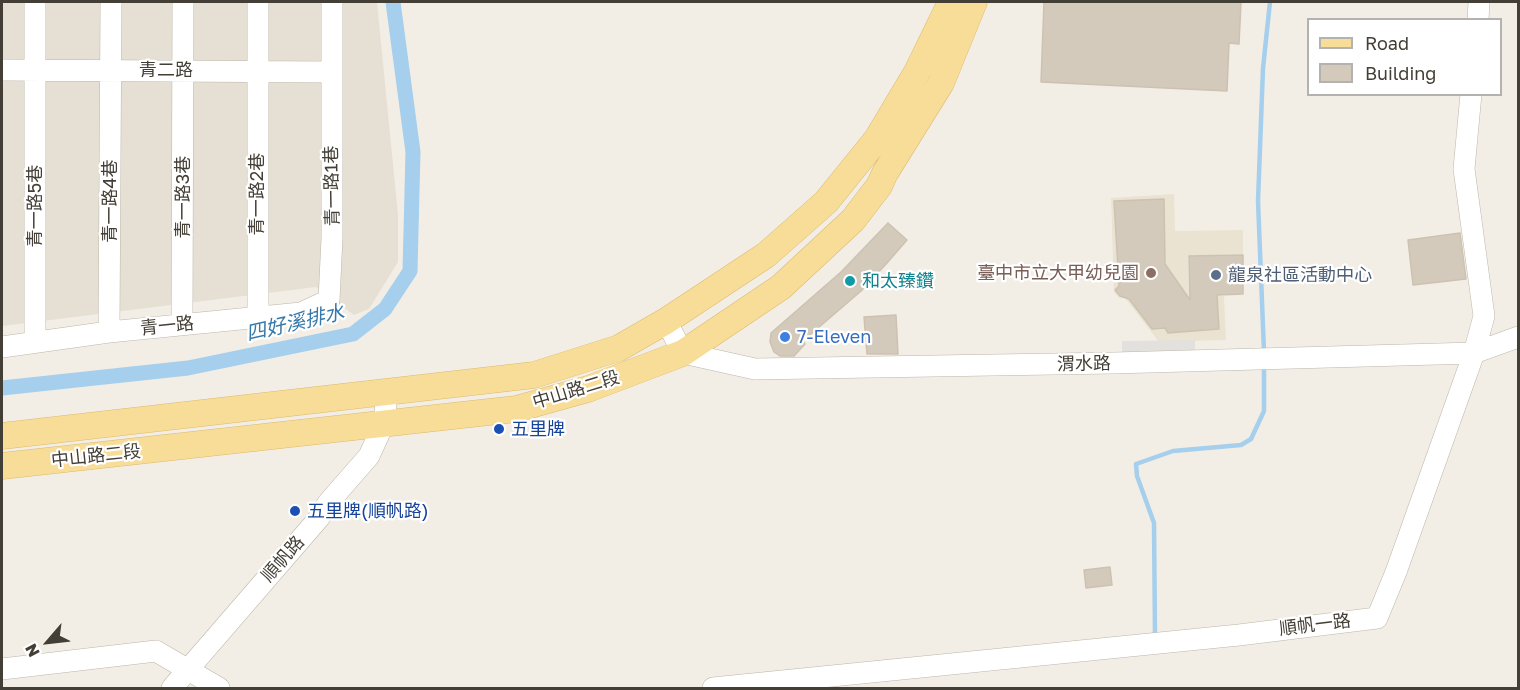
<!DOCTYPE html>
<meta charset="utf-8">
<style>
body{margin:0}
#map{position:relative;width:1520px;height:690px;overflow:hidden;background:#f2eee6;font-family:"Golos Text",sans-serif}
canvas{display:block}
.frame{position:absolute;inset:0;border:3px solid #443f36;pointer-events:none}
.legend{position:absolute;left:1307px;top:18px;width:195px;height:78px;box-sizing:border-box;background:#fff;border:2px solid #b4b2af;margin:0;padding:8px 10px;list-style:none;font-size:18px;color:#443f36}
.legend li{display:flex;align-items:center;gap:12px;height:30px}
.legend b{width:30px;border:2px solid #b4b2af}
.north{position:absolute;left:18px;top:612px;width:60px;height:60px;-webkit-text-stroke:4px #fff;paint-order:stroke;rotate:242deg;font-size:16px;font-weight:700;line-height:24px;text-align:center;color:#443f36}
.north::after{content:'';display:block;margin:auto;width:21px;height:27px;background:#443f36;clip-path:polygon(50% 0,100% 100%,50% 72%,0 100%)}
</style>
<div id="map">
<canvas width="1520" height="690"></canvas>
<div class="frame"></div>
<ul class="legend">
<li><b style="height:8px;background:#f8dd99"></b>Road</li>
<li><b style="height:16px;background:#d3cabc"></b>Building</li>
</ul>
<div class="north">N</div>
</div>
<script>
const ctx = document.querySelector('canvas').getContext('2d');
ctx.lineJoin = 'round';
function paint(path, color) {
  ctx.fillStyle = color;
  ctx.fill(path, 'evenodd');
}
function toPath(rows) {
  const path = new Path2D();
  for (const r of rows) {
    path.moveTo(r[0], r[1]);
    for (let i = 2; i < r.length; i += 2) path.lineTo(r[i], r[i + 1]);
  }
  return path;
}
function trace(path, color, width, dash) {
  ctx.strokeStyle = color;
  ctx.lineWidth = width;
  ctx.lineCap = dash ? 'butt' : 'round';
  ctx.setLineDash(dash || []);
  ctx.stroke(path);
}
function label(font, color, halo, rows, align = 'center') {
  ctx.font = font + ' "Golos Text","Noto Sans TC",sans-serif';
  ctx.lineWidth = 4.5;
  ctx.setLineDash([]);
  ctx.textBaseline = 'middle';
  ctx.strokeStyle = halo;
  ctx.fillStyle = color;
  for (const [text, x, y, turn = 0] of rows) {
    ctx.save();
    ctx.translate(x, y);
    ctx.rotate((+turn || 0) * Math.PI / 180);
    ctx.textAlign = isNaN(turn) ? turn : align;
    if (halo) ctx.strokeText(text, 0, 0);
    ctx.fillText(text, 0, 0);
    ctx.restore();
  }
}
const residential = toPath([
 [2,2,377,2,398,215,398,262,369,309,354,315,316,287,2,326]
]);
const education = toPath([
 [1174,194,1175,231,1243,230,1243,254,1188,256,1189,297,1224,296,1226,340,1159,342,1125,298,1119,298,1114,292,1111,198]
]);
const parking = toPath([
 [1195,340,1195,352,1122,354,1122,341]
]);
const stream = toPath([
 [1264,352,1258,201,1263,68,1270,2],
 [1155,636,1154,523,1137,476,1136,464,1173,451,1241,445,1251,439,1264,411,1264,364]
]);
const canal = toPath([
 [2,388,188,368,353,334,385,309,410,271,413,152,393,2]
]);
const building = toPath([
 [1044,2,1241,2,1239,44,1229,43,1227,91,1041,82,1044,2],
 [1164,199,1165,264,1190,300,1189,256,1243,255,1243,294,1217,295,1219,329,1168,333,1165,328,1152,329,1129,299,1120,296,1115,290,1119,286,1114,201,1164,199],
 [888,223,907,240,887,263,861,291,803,341,805,344,794,356,780,356,774,352,770,342,771,333,841,272,888,223],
 [1460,233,1466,279,1413,285,1408,240,1460,233],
 [896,315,898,354,867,354,864,317,896,315],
 [1110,567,1112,585,1086,588,1084,570,1110,567]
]);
const minor = toPath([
 [1478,20,1479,2],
 [2,70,331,72],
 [258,317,258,2],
 [666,321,683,353,755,369,1114,363,1474,353,1518,337],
 [182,324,183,2],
 [109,332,111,2],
 [35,342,35,2],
 [2,347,109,332,301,313,329,300,332,238,332,2],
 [2,669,156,651,219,688],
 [172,688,319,518,328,503,369,456,384,423,387,392],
 [713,688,1239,635,1377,618,1396,572,1474,353,1484,316,1464,169,1471,94]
]);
const major = toPath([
 [2,436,534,375,619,348,666,321,766,255,826,202,877,139,917,72,951,2],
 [2,466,516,409,588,389,683,353,781,287,853,220,879,186,885,173,941,83,974,2]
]);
const markers = [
 [1151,273,6,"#8d6e63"],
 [1216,275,6,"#5c6f8a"],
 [850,281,6,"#0f9aa8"],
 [785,337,6,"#3f7fe0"],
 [499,429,6,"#1a4fb4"],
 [295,511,6,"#1a4fb4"]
];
const streetNames = [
 ["青二路",166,70],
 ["青一路1巷",332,186,-91],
 ["青一路2巷",257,194,-90],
 ["青一路3巷",183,197,-90],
 ["青一路4巷",110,201,-90],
 ["青一路5巷",35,206,-90],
 ["青一路",167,326,-6],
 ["渭水路",1084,364,-1],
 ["中山路二段",576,390,-17],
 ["中山路二段",96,456,-6],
 ["順帆路",283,559,-49],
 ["順帆一路",1315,625,-7]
];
const educationNames = [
 ["臺中市立大甲幼兒園",1139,273]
];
const serviceNames = [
 ["龍泉社區活動中心",1228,275]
];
const cultureNames = [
 ["和太臻鑽",862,281]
];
const shopNames = [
 ["7-Eleven",797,337]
];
const transitNames = [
 ["五里牌",511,429],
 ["五里牌(順帆路)",307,511]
];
const waterNames = [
 ["四好溪排水",295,323,-13]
];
paint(residential, '#e6e0d4');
paint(education, '#eae3d1');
paint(parking, '#e3e1de');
trace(stream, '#a5cfec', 4.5);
trace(canal, '#a5cfec', 15);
paint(building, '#d3cabc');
trace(building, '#cdc2b0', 1.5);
trace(minor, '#bdb6a9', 22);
trace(major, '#dcba6a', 27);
trace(minor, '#fff', 21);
trace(major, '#f8dd99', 26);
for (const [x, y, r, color] of markers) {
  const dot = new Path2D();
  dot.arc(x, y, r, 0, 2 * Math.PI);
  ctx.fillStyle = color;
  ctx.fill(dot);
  trace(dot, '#fff', 2);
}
label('18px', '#443f36', '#fff', streetNames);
label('18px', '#785e54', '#fff', educationNames, 'right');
label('18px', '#4e5e75', '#fff', serviceNames, 'left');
label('18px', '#0d838f', '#fff', cultureNames, 'left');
label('18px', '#366cbe', '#fff', shopNames, 'left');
label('18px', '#164399', '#fff', transitNames, 'left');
label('italic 20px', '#3579aa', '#fff', waterNames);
</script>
